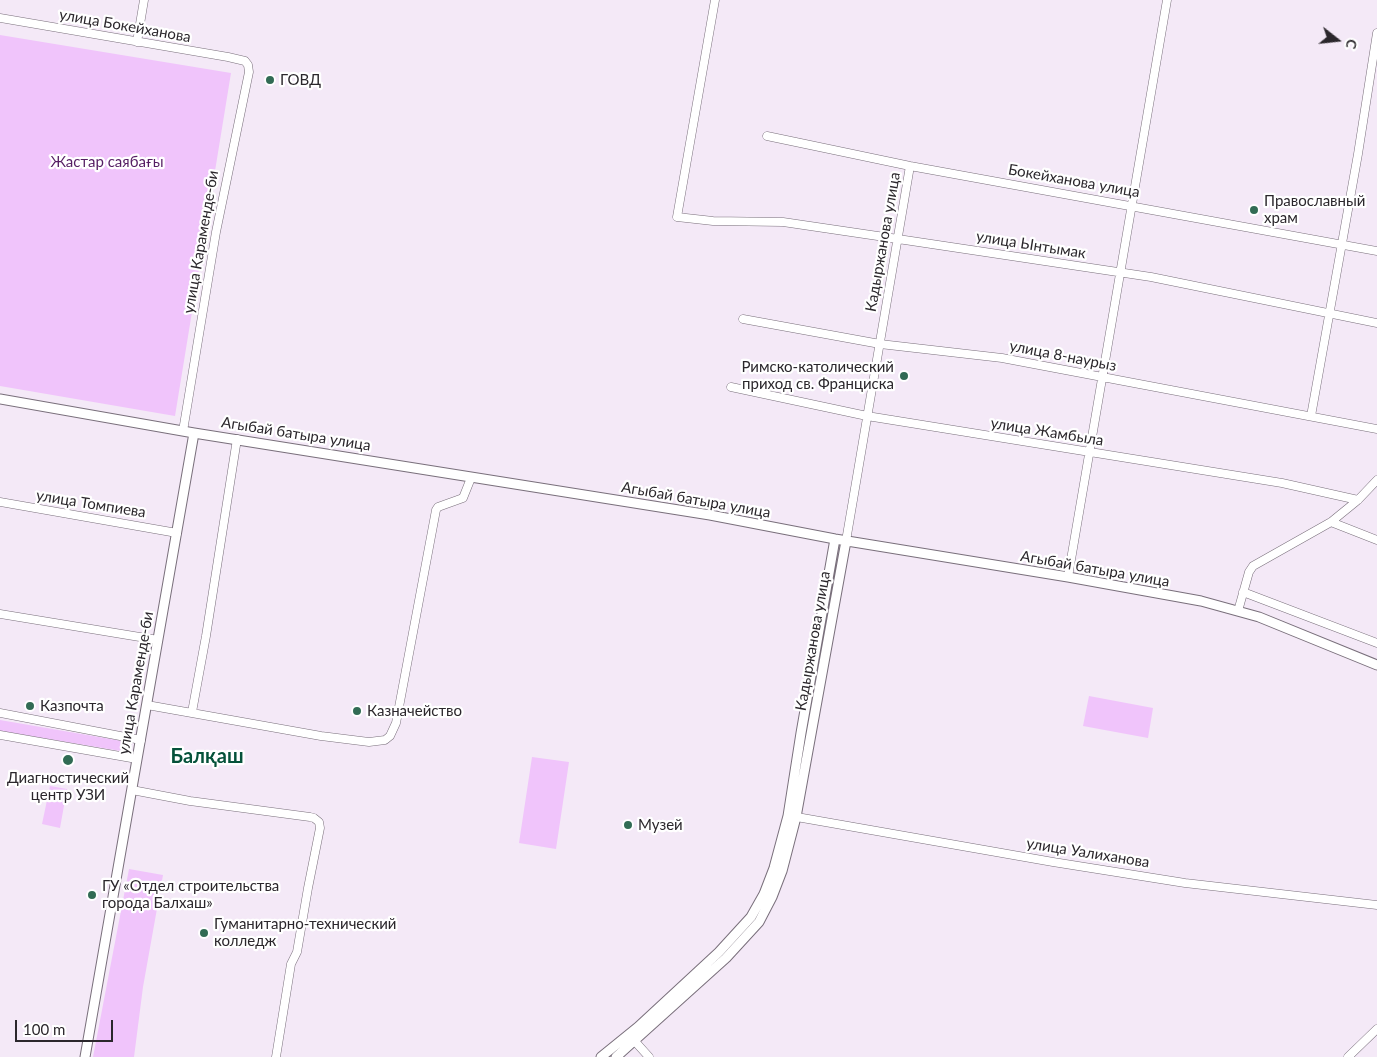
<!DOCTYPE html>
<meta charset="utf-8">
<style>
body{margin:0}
#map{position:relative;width:1377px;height:1057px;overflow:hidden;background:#f4e9f7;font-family:Lato,sans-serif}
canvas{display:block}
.north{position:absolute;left:1312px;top:15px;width:50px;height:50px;-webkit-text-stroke:4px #fff;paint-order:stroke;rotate:106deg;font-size:14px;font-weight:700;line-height:20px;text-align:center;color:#2b272c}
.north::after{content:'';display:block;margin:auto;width:18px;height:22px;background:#2b272c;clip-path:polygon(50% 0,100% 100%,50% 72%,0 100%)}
.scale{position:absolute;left:15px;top:1020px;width:98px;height:22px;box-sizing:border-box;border:2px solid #2b272c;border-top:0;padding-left:6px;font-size:15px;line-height:18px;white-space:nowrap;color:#2b272c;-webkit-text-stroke:4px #fff;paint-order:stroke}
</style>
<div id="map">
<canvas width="1377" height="1057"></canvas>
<div class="north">С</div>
<div class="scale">100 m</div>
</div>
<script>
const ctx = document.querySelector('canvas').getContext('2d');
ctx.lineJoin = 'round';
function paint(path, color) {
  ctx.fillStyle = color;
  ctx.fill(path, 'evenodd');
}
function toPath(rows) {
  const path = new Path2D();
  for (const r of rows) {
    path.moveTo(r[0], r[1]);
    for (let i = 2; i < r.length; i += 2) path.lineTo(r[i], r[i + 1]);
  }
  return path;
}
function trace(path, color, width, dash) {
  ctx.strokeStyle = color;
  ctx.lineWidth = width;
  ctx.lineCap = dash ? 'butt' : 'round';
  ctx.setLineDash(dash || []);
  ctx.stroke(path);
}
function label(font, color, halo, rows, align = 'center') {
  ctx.font = font + ' Lato,sans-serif';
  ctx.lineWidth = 4.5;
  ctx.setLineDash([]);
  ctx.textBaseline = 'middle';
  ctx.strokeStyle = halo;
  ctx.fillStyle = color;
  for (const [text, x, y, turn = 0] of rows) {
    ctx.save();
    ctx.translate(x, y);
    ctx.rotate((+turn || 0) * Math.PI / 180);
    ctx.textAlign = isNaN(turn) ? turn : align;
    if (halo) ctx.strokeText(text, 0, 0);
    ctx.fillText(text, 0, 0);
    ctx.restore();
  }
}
const green = toPath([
 [0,35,231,73,175,416,0,386],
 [1089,696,1153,708,1148,738,1083,726],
 [0,720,122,741,121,751,0,731],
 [532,757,569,762,556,849,519,843],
 [50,786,67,789,60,828,42,824],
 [129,869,163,875,143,987,134,1057,93,1057]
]);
const minor = toPath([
 [715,0,677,217,713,221,783,222,898,239,1151,277,1377,323],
 [0,18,228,57,245,61,248,65,249,72,216,232,183,431],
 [137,42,144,0],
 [767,136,910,166,1377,251],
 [743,319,880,344,1002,358,1377,429],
 [731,387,867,416,1282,483,1358,500],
 [1311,416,1358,154,1377,33],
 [0,502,177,533],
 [1331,522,1377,540],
 [846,541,910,166],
 [1068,577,1167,0],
 [1243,592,1377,643],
 [1238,611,1249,572,1253,566,1331,522,1358,500,1377,480],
 [0,614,158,640],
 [147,705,321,736,369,742,385,740,390,736,396,723,436,510,438,507,463,498,471,478],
 [192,712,206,636,237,439],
 [0,713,141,740],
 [0,735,137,759],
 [132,790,190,801,310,817,314,818,319,822,320,828,308,888,297,952,291,964,276,1057],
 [791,816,1053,862,1185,883,1377,905],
 [631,1037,649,1057],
 [1348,1057,1377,1029]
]);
const major = toPath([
 [0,399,194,433,710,515,835,539,1068,577,1201,601,1259,617,1377,665],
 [85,1057,194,433],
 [601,1057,638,1027,719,952,751,917,764,894,774,868,788,816,801,733,835,539],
 [616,1057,726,958,759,922,772,897,782,871,796,817,846,541]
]);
const markers = [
 [270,80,5,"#316b54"],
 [1254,210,5,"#316b54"],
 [904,376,5,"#316b54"],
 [30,706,5,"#316b54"],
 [357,711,5,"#316b54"],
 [68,760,6,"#316b54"],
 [628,825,5,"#316b54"],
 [92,895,5,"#316b54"],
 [204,933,5,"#316b54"]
];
const streetNames = [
 ["улица Бокейханова",125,26,10],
 ["Бокейханова улица",1074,181,10],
 ["улица Караменде-би",201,242,-80],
 ["Кадыржанова улица",883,242,-80],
 ["улица Ынтымак",1031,245,9],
 ["улица 8-наурыз",1063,356,11],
 ["улица Жамбыла",1047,432,9],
 ["Агыбай батыра улица",296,434,9],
 ["Агыбай батыра улица",696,500,10],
 ["улица Томпиева",91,504,9],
 ["Агыбай батыра улица",1095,569,10],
 ["Кадыржанова улица",813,641,-80],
 ["улица Караменде-би",136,683,-80],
 ["улица Уалиханова",1088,853,9]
];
const poiNames = [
 ["ГОВД",280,80],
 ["Православный",1264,201],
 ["храм",1264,218],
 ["Римско-католический",894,367,"right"],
 ["приход св. Франциска",894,384,"right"],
 ["Казпочта",40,706],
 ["Казначейство",367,711],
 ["Диагностический",68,778,"center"],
 ["центр УЗИ",68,795,"center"],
 ["Музей",638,825],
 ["ГУ «Отдел строительства",102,886],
 ["города Балхаш»",102,903],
 ["Гуманитарно-технический",214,924],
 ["колледж",214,941]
];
const parkNames = [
 ["Жастар саябағы",107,162]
];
const districtNames = [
 ["Балқаш",207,757]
];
paint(green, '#f0c4fb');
trace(minor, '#796f7b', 9);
trace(major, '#796f7b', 11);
trace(minor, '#fff', 8);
trace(major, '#fff', 9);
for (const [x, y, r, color] of markers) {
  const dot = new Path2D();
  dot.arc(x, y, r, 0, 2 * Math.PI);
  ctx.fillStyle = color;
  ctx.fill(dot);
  trace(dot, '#fff', 2);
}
label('15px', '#2b272c', '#fff', streetNames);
label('15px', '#2b272c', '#fff', poiNames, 'left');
label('15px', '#551d63', '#fff', parkNames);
label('bold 20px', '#05523a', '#fff', districtNames);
</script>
